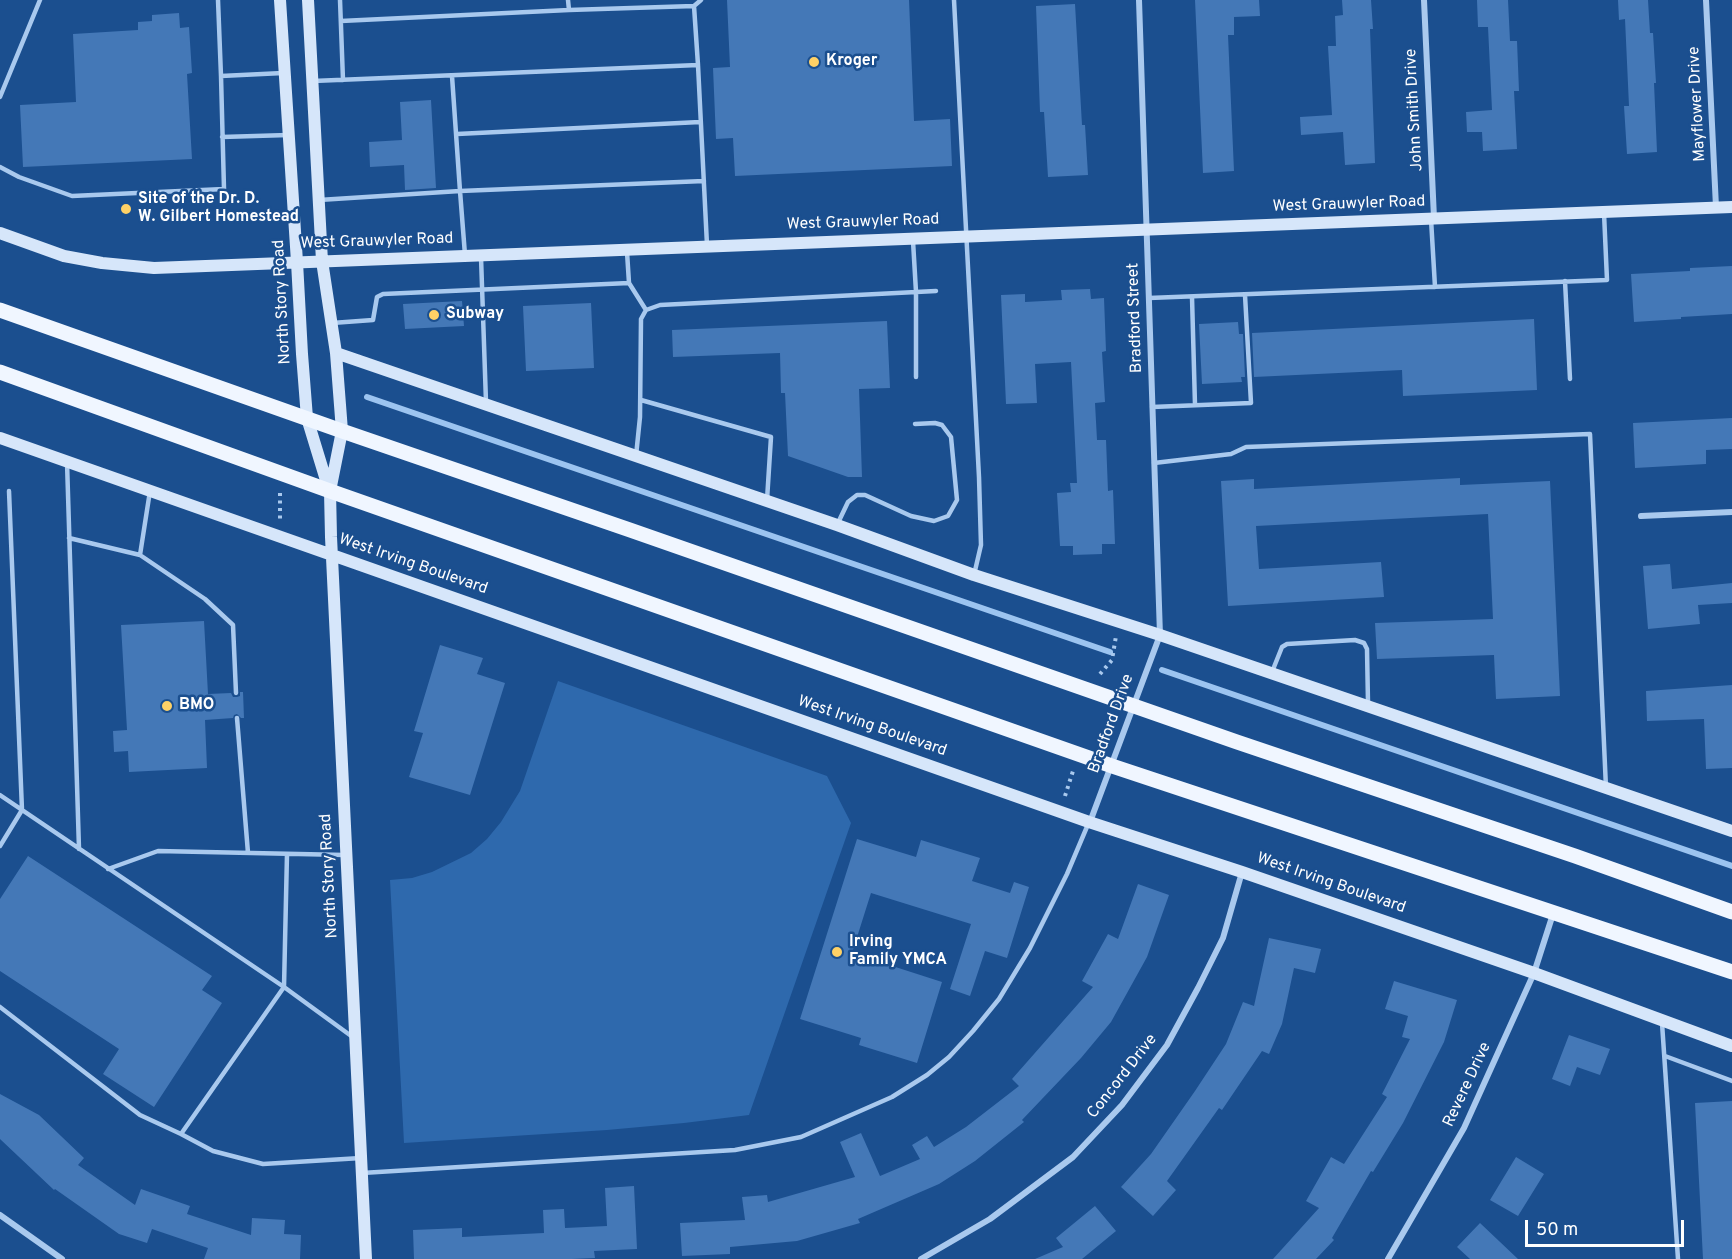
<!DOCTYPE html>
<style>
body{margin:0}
#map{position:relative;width:1732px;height:1259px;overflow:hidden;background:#1b4f8f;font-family:Overpass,sans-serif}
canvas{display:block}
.scale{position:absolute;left:1525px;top:1220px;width:159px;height:27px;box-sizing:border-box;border:3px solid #fff;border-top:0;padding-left:8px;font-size:18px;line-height:21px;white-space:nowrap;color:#fff;-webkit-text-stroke:4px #1b4f8f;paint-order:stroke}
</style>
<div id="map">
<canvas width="1732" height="1259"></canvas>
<div class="scale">50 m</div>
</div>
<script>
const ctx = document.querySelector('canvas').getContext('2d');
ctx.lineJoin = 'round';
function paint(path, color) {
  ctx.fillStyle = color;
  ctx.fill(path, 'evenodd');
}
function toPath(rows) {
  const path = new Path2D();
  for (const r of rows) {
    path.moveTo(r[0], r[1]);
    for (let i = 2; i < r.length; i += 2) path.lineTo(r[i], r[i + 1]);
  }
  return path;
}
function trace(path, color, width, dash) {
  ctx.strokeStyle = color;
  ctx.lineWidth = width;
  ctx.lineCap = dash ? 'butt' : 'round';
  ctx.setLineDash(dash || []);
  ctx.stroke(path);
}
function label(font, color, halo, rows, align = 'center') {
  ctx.font = font + ' Overpass,sans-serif';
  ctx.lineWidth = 5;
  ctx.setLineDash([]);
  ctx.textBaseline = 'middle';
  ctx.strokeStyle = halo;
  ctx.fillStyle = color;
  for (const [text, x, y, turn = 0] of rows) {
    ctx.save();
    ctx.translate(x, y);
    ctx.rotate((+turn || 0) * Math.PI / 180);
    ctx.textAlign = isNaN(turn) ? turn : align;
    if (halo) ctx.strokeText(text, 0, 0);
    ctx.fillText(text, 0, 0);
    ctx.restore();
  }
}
const green = toPath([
 [558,681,827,776,851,823,749,1115,684,1123,607,1130,404,1143,390,880,412,878,432,872,471,853,487,839,501,822,520,791]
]);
const stream = toPath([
 [367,397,1110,652],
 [1162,670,1732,866]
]);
const building = toPath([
 [727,0,909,0,914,121,950,119,952,166,735,176,733,138,716,139,713,68,730,67],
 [1195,0,1259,0,1260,16,1234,17,1234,35,1228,35,1234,171,1203,173],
 [1342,0,1371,0,1373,29,1370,29,1375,163,1345,165,1343,132,1301,135,1300,117,1332,115,1328,46,1336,46,1335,16,1343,15],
 [1477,0,1508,0,1510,41,1517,41,1519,91,1514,91,1517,149,1483,151,1482,132,1467,132,1466,112,1492,110,1488,27,1478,27],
 [1618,0,1648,0,1650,33,1653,33,1656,83,1654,83,1657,152,1627,154,1624,106,1629,106,1625,19,1619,20],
 [1075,4,1082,125,1085,125,1088,175,1048,177,1044,112,1040,112,1036,6],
 [179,13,180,28,189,27,192,73,187,74,192,159,23,167,20,105,76,102,73,34,138,30,138,22,152,21,152,15],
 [431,100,436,188,405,190,404,165,370,167,369,142,402,140,400,102],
 [1732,266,1732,314,1681,317,1681,319,1634,322,1631,274,1690,271,1690,268],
 [1090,289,1091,299,1104,298,1106,351,1102,352,1105,402,1095,403,1097,440,1106,440,1108,491,1113,490,1115,544,1102,544,1102,554,1073,555,1073,546,1060,546,1057,493,1071,492,1070,483,1077,483,1071,362,1035,364,1037,403,1006,404,1001,295,1025,294,1025,302,1062,300,1061,290],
 [462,301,464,326,405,329,403,304],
 [591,303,594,368,526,371,523,306],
 [1534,319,1537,390,1403,396,1402,370,1254,377,1252,333],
 [887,321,890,388,859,389,862,477,848,477,788,456,785,393,781,393,780,353,673,357,672,330],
 [1238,322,1239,334,1243,334,1245,377,1241,377,1242,382,1202,384,1199,324],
 [1732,418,1732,449,1706,450,1706,464,1635,468,1633,423],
 [1460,478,1460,485,1550,481,1560,696,1496,699,1494,655,1377,659,1375,623,1493,619,1488,514,1256,526,1259,569,1381,562,1384,597,1228,606,1221,481,1254,479,1254,489],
 [1670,564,1672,589,1732,583,1732,603,1698,605,1700,624,1648,629,1643,566],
 [204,621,208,694,231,693,233,697,237,697,240,696,240,692,243,692,244,718,241,718,237,714,234,715,233,718,205,720,207,768,129,772,128,751,114,752,113,731,127,730,121,625],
 [440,645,483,658,477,674,505,683,470,795,409,777,423,733,414,731],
 [1732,685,1732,768,1706,769,1704,719,1647,721,1646,691],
 [857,839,916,857,921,840,980,858,972,881,1010,893,1014,882,1029,887,1007,958,985,951,970,996,950,989,971,924,871,893,852,953,942,982,917,1063,859,1045,861,1038,800,1019],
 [28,856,212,976,202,990,222,1003,154,1107,103,1074,119,1049,0,971,0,899],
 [1138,884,1169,895,1147,957,1111,1022,1081,1058,1022,1120,1024,1122,975,1161,939,1184,858,1219,860,1223,797,1241,730,1247,730,1254,682,1256,680,1223,745,1220,742,1197,767,1195,768,1202,855,1177,840,1142,861,1133,880,1176,920,1159,912,1145,927,1136,934,1147,966,1127,1019,1086,1012,1079,1093,987,1082,981,1108,934,1118,939],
 [1269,938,1321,949,1315,973,1294,968,1282,1024,1269,1054,1262,1051,1222,1110,1219,1108,1167,1181,1176,1190,1153,1216,1121,1187,1151,1154,1195,1091,1226,1044,1243,1002,1254,1006],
 [1394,981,1457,1000,1444,1042,1403,1123,1373,1172,1371,1171,1332,1238,1334,1240,1316,1259,1273,1259,1319,1208,1306,1201,1331,1157,1344,1164,1387,1097,1382,1094,1410,1039,1402,1037,1408,1016,1385,1009],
 [1569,1035,1610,1049,1600,1075,1577,1067,1570,1086,1552,1079],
 [0,1094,39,1115,84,1158,78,1165,135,1205,141,1189,190,1206,187,1214,251,1235,252,1218,285,1220,284,1234,301,1235,300,1259,204,1259,208,1248,152,1229,147,1243,119,1234,55,1189,54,1190,0,1139],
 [1732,1101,1732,1259,1703,1259,1695,1103],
 [1516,1157,1544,1174,1518,1216,1490,1200],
 [634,1186,637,1249,594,1251,595,1258,572,1259,414,1259,413,1230,462,1228,462,1237,544,1233,543,1210,564,1209,565,1228,607,1226,605,1188],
 [1095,1206,1116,1231,1082,1259,1035,1259,1063,1247,1056,1238],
 [1480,1223,1518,1259,1470,1259,1457,1247]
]);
const path = toPath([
 [280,493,280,519],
 [1100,674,1112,660,1116,636],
 [1065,796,1073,771]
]);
const lane = toPath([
 [218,0,221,76,283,73],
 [340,0,343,80],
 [568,0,569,10,694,6],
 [954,0,979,477,981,545,974,575],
 [341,21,569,10],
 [698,65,707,245],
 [452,76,460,191,704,181],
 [313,81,698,65,694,6,701,0],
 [0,97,40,0],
 [457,134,700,122],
 [222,137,288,135],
 [0,167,19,177,72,196,224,189,221,76],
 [319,200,460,191,465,255],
 [1431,219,1435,287],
 [913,241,916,292,916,377],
 [627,252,629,283,646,310],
 [481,257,486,402],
 [1565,281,1570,379],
 [1192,297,1195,405],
 [1149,298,1607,280,1604,213],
 [332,323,373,320,377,297,383,294,629,283],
 [641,400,771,437,767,500],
 [1152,407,1251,403,1245,295],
 [636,456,640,417,641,319,646,310,660,305,936,291],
 [67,462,79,849],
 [1154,463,1231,454,1246,447,1590,434,1606,788],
 [837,525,848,502,857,495,865,495,911,516,934,521,948,516,957,500,951,437,942,425,935,423,915,424],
 [69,538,140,555,150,491],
 [140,555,205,599,233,625,236,693],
 [1272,672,1282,647,1287,644,1355,640,1364,643,1367,649,1368,703],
 [237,718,248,853],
 [0,795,284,987,354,1038],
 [0,846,22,810,9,491],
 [287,854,284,987,181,1134,213,1151,263,1164,361,1158],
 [108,869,158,851,345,855],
 [0,1007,140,1115,181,1134],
 [1662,1023,1678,1259],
 [1665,1056,1732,1081],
 [362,1173,735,1150,801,1137,892,1097,927,1075,949,1057,973,1031,999,999,1030,948,1067,874,1089,822]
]);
const street = toPath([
 [1424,0,1434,218],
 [1706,0,1716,207],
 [1641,516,1732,512],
 [1090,822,1160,635,1139,0],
 [0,1215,62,1259],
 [921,1259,990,1219,1073,1157,1122,1105,1167,1045,1198,988,1223,938,1242,872],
 [1388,1259,1464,1128,1534,973,1553,914]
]);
const secondary = toPath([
 [280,0,297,262,302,354,307,418,329,490],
 [308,0,322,261,336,353,342,431,330,491,331,537,366,1259],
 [0,233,64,256,102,263,154,268,1732,207],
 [336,353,837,525,974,575,1160,635,1732,831],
 [0,438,1089,822,1242,872,1534,973,1732,1046]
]);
const primary = toPath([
 [0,310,342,431,630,530,1237,742,1575,856,1732,912],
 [0,372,330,491,1112,766,1732,972]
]);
const markers = [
 [814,62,6,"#ffd166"],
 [126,209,6,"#ffd166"],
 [434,315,6,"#ffd166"],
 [167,706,6,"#ffd166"],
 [837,952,6,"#ffd166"]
];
const poiNames = [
 ["Kroger",826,62],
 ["Site of the Dr. D.",138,200],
 ["W. Gilbert Homestead",138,218],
 ["Subway",446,315],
 ["BMO",179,706],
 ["Irving",849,943],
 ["Family YMCA",849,961]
];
const streetNames = [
 ["Mayflower Drive",1698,104,-93],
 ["John Smith Drive",1415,110,-93],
 ["West Grauwyler Road",1349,205,-2],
 ["West Grauwyler Road",863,223,-2],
 ["West Grauwyler Road",377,242,-2],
 ["North Story Road",283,302,-93],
 ["Bradford Street",1136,318,-92],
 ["West Irving Boulevard",413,565,19],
 ["Bradford Drive",1112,724,-70],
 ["West Irving Boulevard",872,727,19],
 ["North Story Road",330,876,-93],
 ["West Irving Boulevard",1331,884,19],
 ["Concord Drive",1123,1077,-52],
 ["Revere Drive",1468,1085,-65]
];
paint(green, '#2e69ad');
trace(stream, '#9cc4f0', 6);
paint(building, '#4478b7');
trace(path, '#a9c9ee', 4, [3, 4.5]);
trace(lane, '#a9c9ee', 4.5);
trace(street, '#a9c9ee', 6);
trace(secondary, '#d6e6fa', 12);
trace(primary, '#f0f6ff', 15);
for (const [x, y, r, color] of markers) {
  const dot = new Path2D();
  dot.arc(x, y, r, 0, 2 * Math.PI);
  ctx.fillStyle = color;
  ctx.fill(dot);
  trace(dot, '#1b4f8f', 2);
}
label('bold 16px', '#fff', '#1b4f8f', poiNames, 'left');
label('16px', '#fff', '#1b4f8f', streetNames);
</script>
